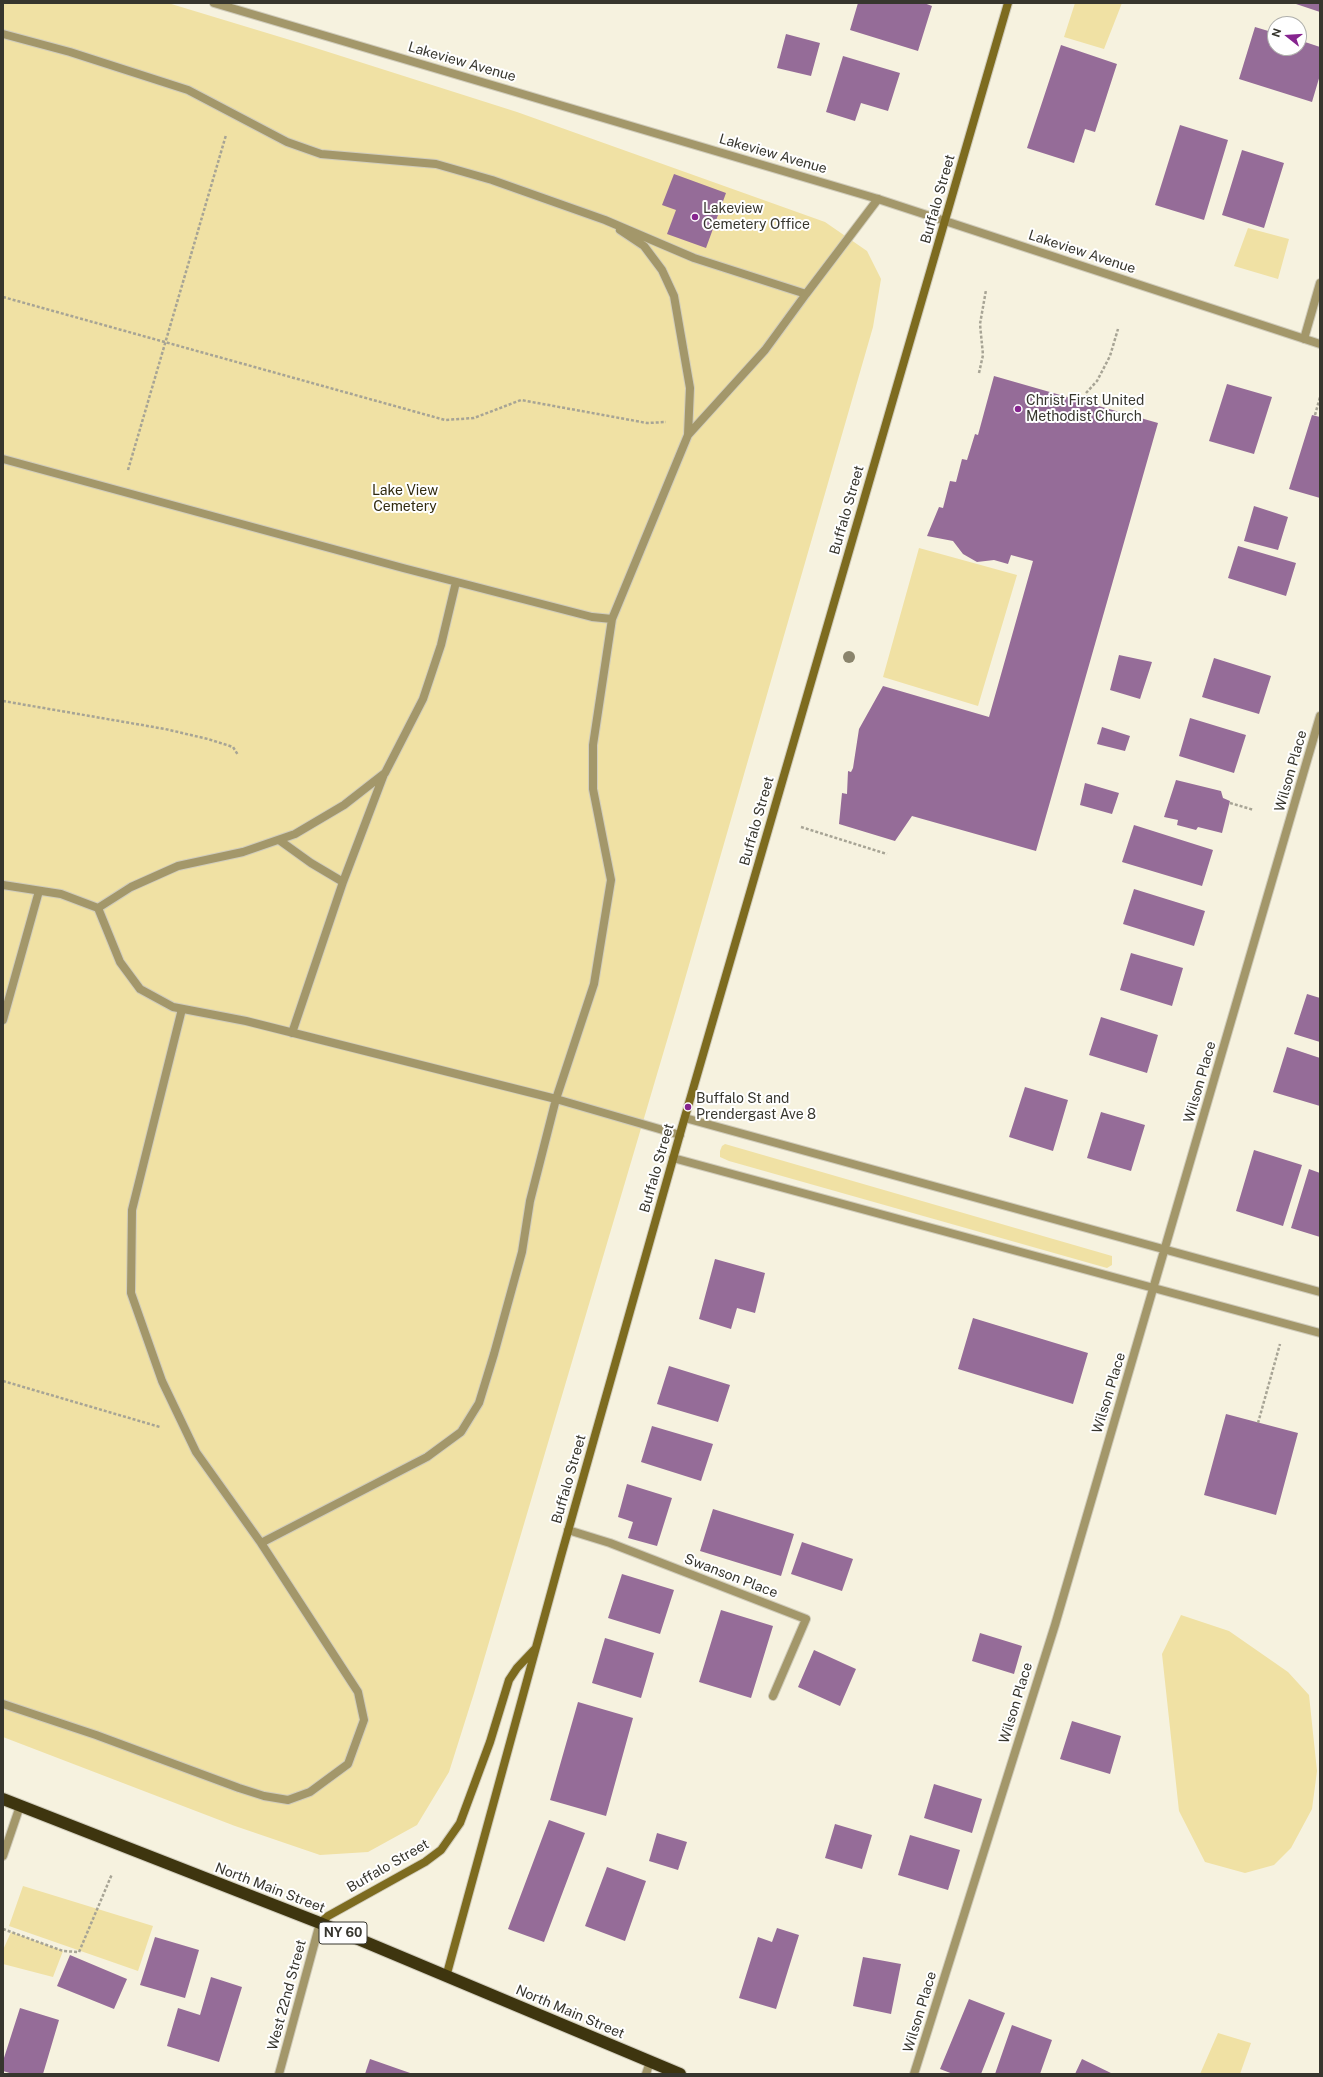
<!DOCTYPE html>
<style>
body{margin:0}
#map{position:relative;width:1323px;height:2077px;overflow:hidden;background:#f6f2df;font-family:"Public Sans",sans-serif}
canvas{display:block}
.frame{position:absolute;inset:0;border:4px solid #37362e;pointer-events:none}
.north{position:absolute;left:1267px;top:16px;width:40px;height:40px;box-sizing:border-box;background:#fff;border:1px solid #afafab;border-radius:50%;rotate:287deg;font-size:11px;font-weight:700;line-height:16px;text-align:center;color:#37362e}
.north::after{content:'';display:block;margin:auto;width:14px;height:18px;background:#86258f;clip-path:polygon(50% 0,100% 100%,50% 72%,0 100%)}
</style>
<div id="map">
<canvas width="1323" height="2077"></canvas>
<div class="frame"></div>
<div class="north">N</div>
</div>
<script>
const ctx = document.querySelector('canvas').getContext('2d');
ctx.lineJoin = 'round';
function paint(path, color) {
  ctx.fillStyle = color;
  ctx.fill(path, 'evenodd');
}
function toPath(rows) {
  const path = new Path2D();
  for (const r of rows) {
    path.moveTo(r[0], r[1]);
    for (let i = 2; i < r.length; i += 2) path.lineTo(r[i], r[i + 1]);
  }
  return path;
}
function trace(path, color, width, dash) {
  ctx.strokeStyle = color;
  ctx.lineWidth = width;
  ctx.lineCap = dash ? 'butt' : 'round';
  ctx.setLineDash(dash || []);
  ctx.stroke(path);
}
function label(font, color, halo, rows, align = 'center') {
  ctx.font = font + ' "Public Sans",sans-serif';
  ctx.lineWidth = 4;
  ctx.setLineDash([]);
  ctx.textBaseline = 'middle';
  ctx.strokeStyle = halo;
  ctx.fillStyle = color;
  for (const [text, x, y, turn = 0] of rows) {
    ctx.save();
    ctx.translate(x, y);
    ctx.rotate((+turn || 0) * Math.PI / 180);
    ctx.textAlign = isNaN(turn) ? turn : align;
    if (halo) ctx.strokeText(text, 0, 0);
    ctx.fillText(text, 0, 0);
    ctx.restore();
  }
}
const green = toPath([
 [3,3,168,3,300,43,517,112,825,222,867,251,881,279,873,327,676,1010,474,1693,449,1772,417,1825,368,1852,320,1855,235,1826,3,1737],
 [1075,3,1122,3,1104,49,1064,37],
 [1248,228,1289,239,1278,279,1234,266],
 [919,548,1017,575,978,706,883,677],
 [725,1144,1112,1256,1112,1265,1107,1268,729,1161,720,1157,720,1151,722,1146],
 [1181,1615,1229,1631,1288,1672,1309,1695,1317,1771,1312,1809,1291,1848,1274,1865,1245,1873,1205,1862,1179,1811,1162,1654],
 [23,1886,153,1926,138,1971,9,1926],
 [11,1932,63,1951,53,1977,3,1964,3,1950],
 [1218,2033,1251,2043,1240,2074,1200,2074]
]);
const building = toPath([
 [858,3,924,3,932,6,918,51,850,30],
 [1293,3,1320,3,1320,12],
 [1255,27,1275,33,1275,48,1299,48,1299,40,1320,47,1320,75,1312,102,1239,79],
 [786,34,820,43,811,76,777,68],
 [1061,45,1117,64,1095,132,1085,129,1074,163,1027,148],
 [843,56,900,73,888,111,861,103,855,121,826,112],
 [1180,125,1228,140,1204,220,1155,205],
 [1242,150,1284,163,1264,228,1222,215],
 [674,174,726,193,706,248,667,234,676,210,662,205],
 [994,376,1158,423,1036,851,912,816,895,841,839,824,842,793,847,794,848,771,851,772,853,768,859,729,883,686,989,717,1033,561,1011,555,1008,564,994,560,977,562,963,554,953,541,927,536,939,507,943,508,950,481,956,482,962,459,967,460,975,434,978,435],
 [1227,384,1272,397,1254,454,1209,441],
 [1312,415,1320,417,1320,498,1289,489],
 [1254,506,1288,517,1278,550,1244,541],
 [1238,546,1296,563,1286,596,1228,578],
 [1119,655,1152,662,1140,699,1110,690],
 [1214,658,1271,676,1259,714,1202,697],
 [1190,718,1246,735,1234,773,1179,756],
 [1102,727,1130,736,1125,751,1097,744],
 [1176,780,1221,791,1223,798,1230,801,1222,833,1198,827,1196,830,1177,825,1178,820,1164,817],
 [1085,783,1119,793,1112,814,1080,805],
 [1134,825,1213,850,1202,886,1122,862],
 [1134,889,1205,911,1194,946,1123,924],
 [1131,953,1183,968,1172,1006,1120,990],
 [1307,994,1320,998,1320,1042,1294,1034],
 [1101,1017,1158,1035,1147,1073,1089,1055],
 [1287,1047,1320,1058,1320,1106,1273,1092],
 [1025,1087,1068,1100,1053,1151,1009,1137],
 [1101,1112,1145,1125,1131,1171,1087,1158],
 [1254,1150,1302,1165,1283,1226,1236,1211],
 [1309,1169,1320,1173,1320,1237,1291,1228],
 [715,1259,765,1273,755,1313,737,1308,731,1329,699,1319],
 [973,1318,1088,1353,1073,1404,958,1369],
 [669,1366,730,1385,718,1422,657,1404],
 [1226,1414,1298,1433,1276,1515,1204,1495],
 [652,1426,713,1444,701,1481,641,1462],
 [627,1484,672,1498,657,1546,628,1538,633,1522,618,1517],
 [713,1509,794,1534,781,1576,700,1551],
 [802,1542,853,1559,842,1591,791,1574],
 [622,1574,674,1590,660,1634,608,1618],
 [721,1610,773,1626,751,1698,699,1682],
 [980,1633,1022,1646,1014,1674,972,1661],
 [605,1638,654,1653,641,1698,592,1683],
 [814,1650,856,1669,840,1706,798,1687],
 [578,1702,633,1718,606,1816,550,1800],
 [1072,1721,1121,1736,1110,1774,1060,1759],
 [934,1784,982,1799,972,1833,924,1818],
 [549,1820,585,1833,544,1942,508,1929],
 [835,1824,872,1835,862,1869,825,1858],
 [657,1833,687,1842,678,1870,649,1861],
 [910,1835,960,1850,948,1890,898,1875],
 [607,1867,646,1881,625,1941,585,1926],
 [777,1928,799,1935,776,2009,739,1998,758,1937,772,1942],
 [155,1937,199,1950,185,1998,140,1985],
 [70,1955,127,1979,114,2009,57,1986],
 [863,1957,901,1964,891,2014,853,2006],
 [211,1977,242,1987,219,2062,167,2046,178,2008,200,2015],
 [969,1999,1005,2013,981,2074,953,2074,940,2069],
 [20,2008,59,2020,43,2074,13,2074,3,2071,3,2061],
 [1012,2025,1052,2040,1040,2074,995,2074],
 [370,2059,413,2074,365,2074],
 [1082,2059,1113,2074,1075,2074]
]);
const path = toPath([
 [3,297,445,420,474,418,521,400,647,423,666,422],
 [979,373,983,355,980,324,986,290],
 [1086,403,1086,393,1097,381,1110,356,1118,329],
 [1315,415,1320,397],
 [128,470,226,135],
 [3,701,165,729,208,739,233,747,238,755],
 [1230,803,1254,810],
 [801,827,887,854],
 [3,1381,160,1427],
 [1258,1423,1280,1344],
 [3,1929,63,1951,79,1952,112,1874]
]);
const lane = toPath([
 [3,34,70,52,188,90,287,142,321,154,436,164,492,180,605,220,694,258,806,294,878,199],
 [620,230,644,246,662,270,674,296,690,388,688,435],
 [3,459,403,568,592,617,612,619,688,435,765,350,806,294],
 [612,619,593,745,593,789,611,880,594,984,556,1099,680,1135],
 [279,840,311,863,343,882],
 [3,885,61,894,98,908,120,962,140,989,173,1007,246,1021,556,1099,530,1201,522,1252,494,1354,479,1403,461,1432,427,1457,261,1543],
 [98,908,131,887,178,866,243,852,295,834,344,805,385,773,423,699,441,645,456,582],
 [3,1020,39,891],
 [292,1033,343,882,384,774],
 [3,1704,96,1735,239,1788,264,1796,288,1800,310,1792,348,1764,364,1720,358,1692,261,1543,196,1452,162,1381,131,1293,132,1210,182,1009]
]);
const street = toPath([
 [214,3,878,199,1320,344],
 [1304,339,1320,283],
 [685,1118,1320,1292],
 [673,1158,1320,1333],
 [568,1530,610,1543,806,1619,773,1696],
 [3,1856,20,1806],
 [279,2074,320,1923],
 [646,2074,650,2062],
 [914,2074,1055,1625,1320,716]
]);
const secondary = toPath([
 [320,1923,328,1916,425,1862,441,1850,460,1823,490,1742,509,1680,517,1668,535,1649],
 [446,1977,561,1556,682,1127,1008,3]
]);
const highway = toPath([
 [3,1799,320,1923,680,2074]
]);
const trees = [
 [849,657]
];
const markers = [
 [695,217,4,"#86258f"],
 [1018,409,4,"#86258f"],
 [688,1107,4,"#86258f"]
];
const shields = [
 [343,1933,48]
];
const shieldNames = [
 ["NY 60",343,1933]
];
const streetNames = [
 ["Lakeview Avenue",462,62,16],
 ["Lakeview Avenue",773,154,16],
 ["Buffalo Street",938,199,-74],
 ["Lakeview Avenue",1082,252,18],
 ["Buffalo Street",847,510,-74],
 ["Wilson Place",1291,771,-74],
 ["Buffalo Street",757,821,-74],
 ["Wilson Place",1200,1082,-74],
 ["Buffalo Street",657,1168,-74],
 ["Wilson Place",1109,1393,-73],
 ["Buffalo Street",569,1479,-74],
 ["Swanson Place",731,1576,21],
 ["Wilson Place",1016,1703,-73],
 ["Buffalo Street",388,1866,-30],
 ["North Main Street",270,1888,21],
 ["West 22nd Street",287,1995,-75],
 ["North Main Street",570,2012,23],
 ["Wilson Place",920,2012,-73]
];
const poiNames = [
 ["Lakeview",703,209],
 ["Cemetery Office",703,225],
 ["Christ First United",1026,401],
 ["Methodist Church",1026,417],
 ["Buffalo St and",696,1099],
 ["Prendergast Ave 8",696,1115]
];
const parkNames = [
 ["Lake View",405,491],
 ["Cemetery",405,507]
];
paint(green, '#f0e1a4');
paint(building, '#956c98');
trace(lane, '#d0ccbc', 10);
trace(street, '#d0ccbc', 10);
trace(secondary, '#d0ccbc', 10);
trace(highway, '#d0ccbc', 14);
trace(path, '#a7a495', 2.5, [3, 2]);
trace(lane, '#a3976a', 8);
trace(street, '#a3976a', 8);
trace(secondary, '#7d6b1f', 8);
trace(highway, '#3e350f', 12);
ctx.fillStyle = '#8a846c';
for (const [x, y] of trees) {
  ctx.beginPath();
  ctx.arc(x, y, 6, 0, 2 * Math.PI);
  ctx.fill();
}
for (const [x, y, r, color] of markers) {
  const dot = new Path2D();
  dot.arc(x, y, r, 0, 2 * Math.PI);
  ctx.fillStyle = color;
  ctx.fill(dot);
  trace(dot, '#fff', 1.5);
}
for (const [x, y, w] of shields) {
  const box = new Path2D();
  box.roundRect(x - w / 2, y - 11, w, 22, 3);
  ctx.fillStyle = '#fff';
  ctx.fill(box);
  trace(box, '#37362e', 1);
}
label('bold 13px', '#37362e', null, shieldNames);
label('14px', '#37362e', '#fff', streetNames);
label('14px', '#37362e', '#fff', poiNames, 'left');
label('14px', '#312a0e', '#fff', parkNames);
</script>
